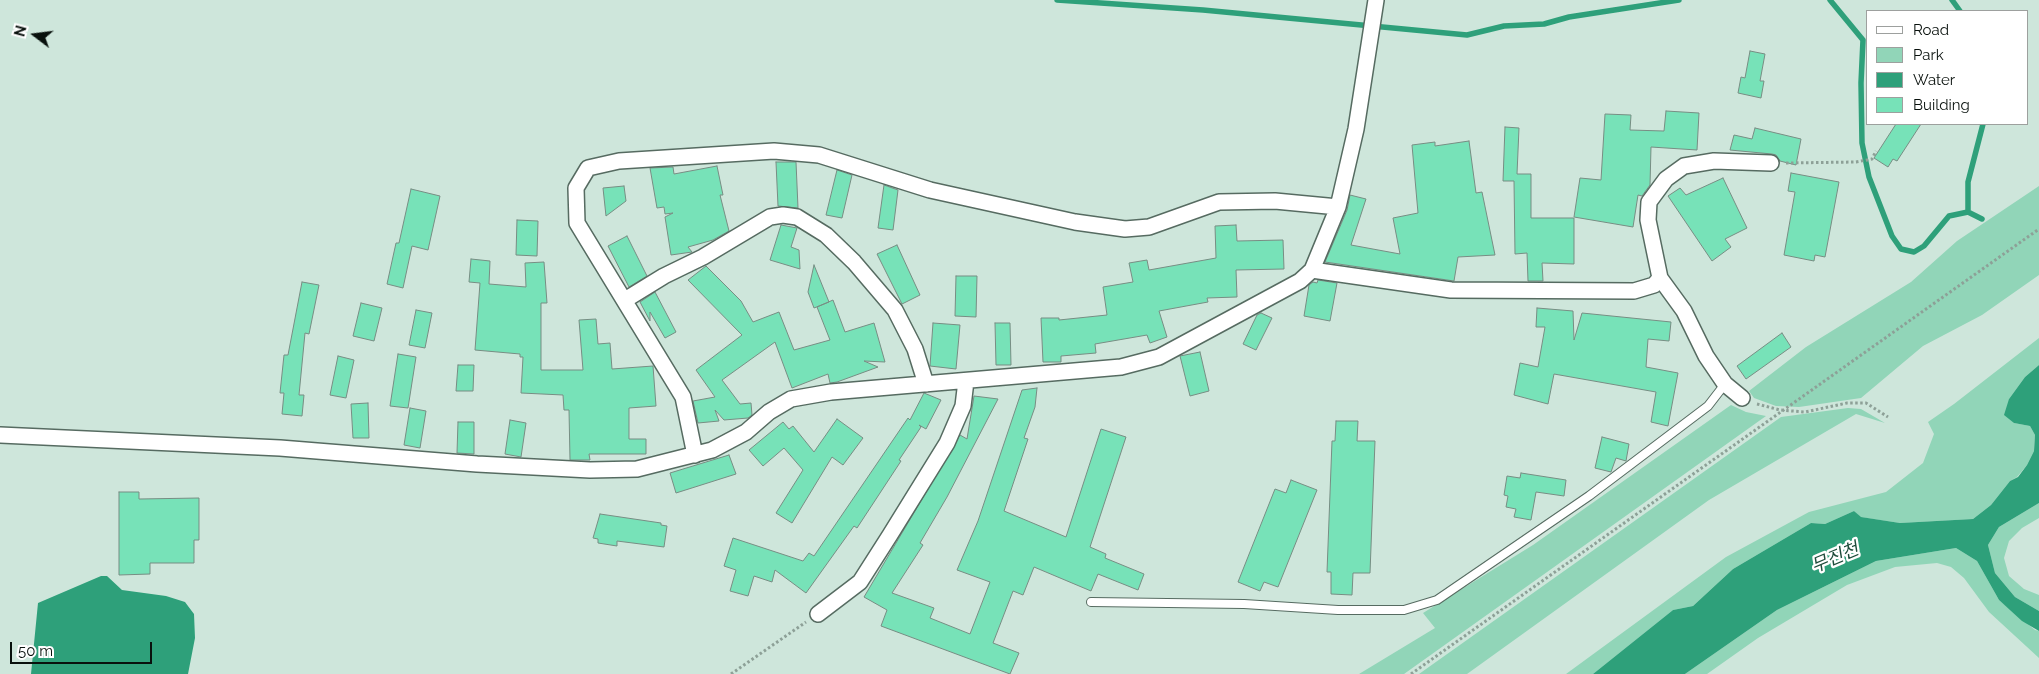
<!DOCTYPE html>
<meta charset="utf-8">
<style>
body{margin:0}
#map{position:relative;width:2039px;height:674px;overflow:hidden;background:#cee6db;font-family:Raleway,sans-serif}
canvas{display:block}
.legend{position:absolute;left:1866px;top:10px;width:162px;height:115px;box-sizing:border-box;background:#fff;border:1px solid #9da09e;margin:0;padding:6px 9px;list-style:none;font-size:15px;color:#09110d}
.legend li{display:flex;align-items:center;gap:10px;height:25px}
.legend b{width:25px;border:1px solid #9da09e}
.north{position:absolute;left:10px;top:10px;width:50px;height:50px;-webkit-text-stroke:4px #fff;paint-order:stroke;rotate:285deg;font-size:14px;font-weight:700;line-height:20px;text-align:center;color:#09110d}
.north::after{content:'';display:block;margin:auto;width:18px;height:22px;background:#09110d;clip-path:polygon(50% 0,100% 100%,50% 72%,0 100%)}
.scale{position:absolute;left:10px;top:642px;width:142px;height:22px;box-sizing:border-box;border:2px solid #09110d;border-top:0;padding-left:6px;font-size:15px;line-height:18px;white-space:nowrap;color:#09110d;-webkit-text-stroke:4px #fff;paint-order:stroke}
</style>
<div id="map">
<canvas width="2039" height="674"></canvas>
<ul class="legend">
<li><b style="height:6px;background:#fff"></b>Road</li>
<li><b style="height:14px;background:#91d5b8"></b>Park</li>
<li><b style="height:14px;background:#2ea07a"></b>Water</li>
<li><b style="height:14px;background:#77e2b8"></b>Building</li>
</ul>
<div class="north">N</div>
<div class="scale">50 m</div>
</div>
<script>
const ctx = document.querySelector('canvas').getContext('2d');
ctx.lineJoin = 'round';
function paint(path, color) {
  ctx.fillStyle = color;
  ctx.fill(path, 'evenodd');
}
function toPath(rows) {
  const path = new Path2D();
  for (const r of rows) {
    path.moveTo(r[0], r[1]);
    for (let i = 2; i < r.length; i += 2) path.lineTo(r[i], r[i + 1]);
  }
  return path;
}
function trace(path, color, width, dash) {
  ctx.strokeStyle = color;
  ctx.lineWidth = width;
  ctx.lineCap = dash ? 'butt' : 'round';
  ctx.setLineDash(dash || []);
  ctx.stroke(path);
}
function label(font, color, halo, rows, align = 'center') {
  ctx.font = font + ' Raleway,"Noto Sans KR",sans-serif';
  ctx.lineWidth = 4.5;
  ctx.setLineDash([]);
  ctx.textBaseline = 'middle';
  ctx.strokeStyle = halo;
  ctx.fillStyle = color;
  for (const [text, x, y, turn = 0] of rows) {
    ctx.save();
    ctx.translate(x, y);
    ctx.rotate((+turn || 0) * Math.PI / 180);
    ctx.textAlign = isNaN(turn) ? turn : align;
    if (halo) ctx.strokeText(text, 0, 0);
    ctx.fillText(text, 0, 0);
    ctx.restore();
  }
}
const green = toPath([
 [2039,186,2039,275,1982,315,1923,346,1861,398,1799,407,1776,406,1754,398,1749,391,1806,347,1911,282,1957,241],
 [2039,338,2039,365,2025,377,2009,399,2014,423,2030,426,2035,435,2034,451,2027,465,2017,477,2010,481,1991,505,1973,519,1900,523,1860,517,1854,511,1825,524,1811,523,1733,569,1693,606,1673,610,1593,674,1566,674,1726,557,1809,512,1886,492,1923,463,1934,434,1928,422,1954,404],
 [1731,405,1746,412,1766,416,1404,674,1359,674,1435,628,1423,613,1533,545],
 [1848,408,1861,409,1885,423,1856,414,1709,500,1467,674,1419,674,1781,417],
 [2039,503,2039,518,2022,528,2009,541,2004,558,2009,576,2024,589,2039,595,2039,611,2015,597,1995,573,1988,545,1999,527],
 [1956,548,1977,561,1999,600,2035,630,2039,631,2039,658,1989,612,1964,578,1951,567,1937,563,1895,567,1847,585,1758,638,1707,674,1685,674,1777,610,1876,561]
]);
const water = toPath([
 [2039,365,2039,503,1999,527,1988,545,1995,573,2015,597,2039,611,2039,631,2022,621,1999,600,1977,561,1956,548,1876,561,1777,610,1685,674,1593,674,1673,610,1693,606,1733,569,1811,523,1825,524,1854,511,1861,517,1900,523,1973,519,1991,505,2010,481,2018,477,2027,465,2034,451,2035,435,2030,426,2014,423,2004,415,2009,399,2025,377],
 [101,576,107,576,122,590,166,596,185,602,194,614,195,638,188,674,31,674,38,603]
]);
const stream = toPath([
 [1057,0,1203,10,1467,35,1504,26,1544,24,1569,17,1679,0],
 [1830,0,1863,40,1861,83,1862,143,1869,177,1892,236,1901,249,1914,252,1924,246,1949,216,1968,212,1982,219],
 [1952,0,1960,11],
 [1968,212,1968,182,1983,124]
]);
const building = toPath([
 [1750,51,1765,54,1760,81,1764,81,1761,98,1738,93,1741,77,1745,78,1750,51],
 [1666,111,1699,113,1697,150,1651,147,1650,185,1642,196,1638,195,1633,227,1574,217,1580,178,1601,180,1605,114,1631,115,1630,130,1664,131,1666,111],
 [1896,124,1921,124,1897,161,1893,159,1888,167,1874,158,1896,124],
 [1505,127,1519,128,1517,174,1531,174,1531,218,1574,218,1574,264,1542,263,1543,281,1528,281,1527,253,1515,254,1514,181,1503,181,1505,127],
 [1755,128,1801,139,1796,165,1780,161,1776,155,1772,154,1730,150,1734,135,1752,139,1755,128],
 [1469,141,1476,193,1482,192,1495,255,1458,257,1454,281,1325,262,1347,210,1350,195,1366,199,1351,245,1400,254,1393,218,1418,213,1412,145,1435,142,1435,146,1469,141],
 [776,162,796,162,798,208,778,206,776,162],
 [717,166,723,195,720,195,729,231,713,240,688,247,692,252,671,255,665,217,673,213,665,214,664,207,657,208,650,168,673,167,674,174,717,166],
 [837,170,852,175,842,218,826,215,837,170],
 [1791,173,1839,182,1825,257,1815,255,1814,261,1784,255,1795,192,1788,191,1791,173],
 [1723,178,1747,228,1725,239,1731,247,1712,261,1668,196,1680,188,1686,195,1723,178],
 [884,185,898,190,893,230,878,228,884,185],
 [624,186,626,201,606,216,603,188,624,186],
 [411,189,440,196,428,250,412,246,403,288,387,284,396,243,399,243,411,189],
 [517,220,538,221,537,256,516,255,517,220],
 [781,225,797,228,791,247,799,250,800,269,770,260,781,225],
 [1236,225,1237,241,1283,240,1284,269,1236,270,1237,297,1207,298,1208,302,1159,311,1167,337,1150,343,1147,335,1095,344,1096,353,1061,356,1061,362,1043,362,1041,318,1059,318,1059,320,1107,315,1103,287,1133,282,1129,263,1147,260,1149,270,1216,258,1215,226,1236,225],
 [627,236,647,276,629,287,608,246,627,236],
 [897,245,920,295,902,304,877,254,897,245],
 [471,259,490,261,489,284,526,287,525,263,544,262,547,303,541,303,541,370,583,370,579,320,596,319,598,344,610,343,612,369,653,366,656,406,629,408,629,439,646,439,646,454,589,454,590,460,570,460,569,410,564,410,563,395,521,393,523,357,520,357,520,354,475,350,480,283,469,282,471,259],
 [814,265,829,302,814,308,808,292,814,265],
 [706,266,741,301,753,322,779,312,794,350,830,340,817,307,833,300,845,332,874,323,885,362,864,361,878,367,837,382,830,383,828,374,792,388,775,342,722,380,740,404,751,403,752,415,748,418,724,420,715,410,719,421,698,423,693,401,715,397,696,370,742,335,688,280,706,266],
 [956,276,977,276,976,317,955,316,956,276],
 [1318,280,1337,283,1330,321,1304,316,1309,285,1313,282,1317,283,1318,280],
 [302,282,319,285,309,334,305,333,299,395,304,395,302,416,282,414,284,393,280,393,284,355,288,355,302,282],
 [655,292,676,332,665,338,650,312,650,321,640,302,655,292],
 [361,303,382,308,374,341,353,336,361,303],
 [1537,308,1573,311,1574,340,1582,313,1671,322,1669,341,1648,339,1646,367,1678,373,1668,426,1651,422,1656,392,1554,374,1548,404,1514,395,1520,363,1538,367,1545,327,1536,327,1537,308],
 [416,310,432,313,425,348,409,345,416,310],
 [1261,313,1272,318,1256,350,1243,344,1257,315,1261,313],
 [933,323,960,325,956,369,930,366,933,323],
 [995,323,1010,323,1011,365,996,365,995,323],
 [1782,333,1791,347,1746,379,1737,366,1782,333],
 [1200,352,1209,391,1190,396,1180,356,1200,352],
 [398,354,416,357,408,408,390,406,398,354],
 [338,356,354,360,346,398,330,395,338,356],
 [458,365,474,365,473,391,456,391,458,365],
 [1037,388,1035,407,1024,438,1028,439,1004,511,1066,537,1101,429,1126,437,1090,547,1106,554,1105,558,1144,574,1138,590,1098,574,1091,591,1034,567,1023,595,1013,591,993,643,1019,653,1010,674,881,626,887,610,864,597,960,435,967,439,974,396,998,399,947,497,920,543,923,545,892,593,934,608,930,618,970,634,990,582,957,570,978,521,1022,390,1037,388],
 [924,393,941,400,926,429,919,425,921,427,899,460,901,461,857,528,854,526,806,593,775,570,772,582,754,576,748,596,730,591,736,570,724,566,733,538,803,561,809,553,814,556,908,418,910,420,924,393],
 [368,403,369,438,353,438,351,404,368,403],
 [410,408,426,411,420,448,404,445,410,408],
 [837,419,863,438,843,465,832,457,792,523,776,513,803,470,784,448,763,466,749,450,783,422,789,429,793,426,814,452,837,419],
 [510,420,526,423,521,457,505,454,510,420],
 [1336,421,1358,421,1357,441,1375,441,1370,573,1353,573,1352,595,1331,594,1331,572,1327,572,1332,441,1335,441,1336,421],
 [458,422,474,422,474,454,457,453,458,422],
 [1602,437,1629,444,1626,461,1616,458,1611,472,1595,468,1602,437],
 [729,455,736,474,676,493,670,473,729,455],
 [1521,473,1566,480,1564,496,1536,492,1531,520,1514,517,1516,509,1506,507,1508,496,1504,495,1507,476,1520,478,1521,473],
 [1291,480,1317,490,1278,587,1264,582,1260,591,1238,582,1275,489,1286,493,1291,480],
 [119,492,139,492,139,499,199,498,199,540,194,540,194,563,150,563,150,574,119,575,119,492],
 [600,514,661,523,661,525,667,526,664,547,617,541,617,546,598,543,598,539,593,538,600,514]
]);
const path = toPath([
 [1786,163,1856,162,1872,159,1876,151],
 [1757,404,1780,410,1805,412,1847,403,1866,403,1888,417],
 [731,674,806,622],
 [1411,674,2039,229]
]);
const lane = toPath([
 [1091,602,1244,604,1338,610,1404,610,1437,600,1589,496,1708,406,1725,384]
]);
const street = toPath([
 [1312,270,1451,290,1634,291,1654,285,1660,278,1648,220,1649,202,1666,179,1684,166,1714,161,1771,163],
 [1660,278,1684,311,1706,356,1725,384,1742,398],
 [625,300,664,276,703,257,770,217,783,215,797,217,826,235,854,262,895,310,915,349,926,384],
 [0,435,280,448,477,464,590,470,637,469,712,450,746,432,769,412,791,399,831,392,1121,367,1159,357,1300,281,1312,270,1338,207,1356,129,1376,0],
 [695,455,683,397,577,223,576,188,588,168,619,161,774,151,819,155,930,190,1075,222,1125,229,1149,227,1219,202,1275,201,1338,207],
 [818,614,860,582,890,535,947,443,963,406,966,381]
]);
const waterNames = [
 ["무진천",1835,558,-23]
];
paint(green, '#91d5b8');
paint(water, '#2ea07a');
trace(stream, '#2ea07a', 5.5);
paint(building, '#77e2b8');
trace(building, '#778d83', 1);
trace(lane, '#566b61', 10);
trace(street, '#566b61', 18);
trace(path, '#8da097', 3, [2.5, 2.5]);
trace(lane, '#fff', 8);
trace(street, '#fff', 15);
label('italic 18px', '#1e4c3b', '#fff', waterNames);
</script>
